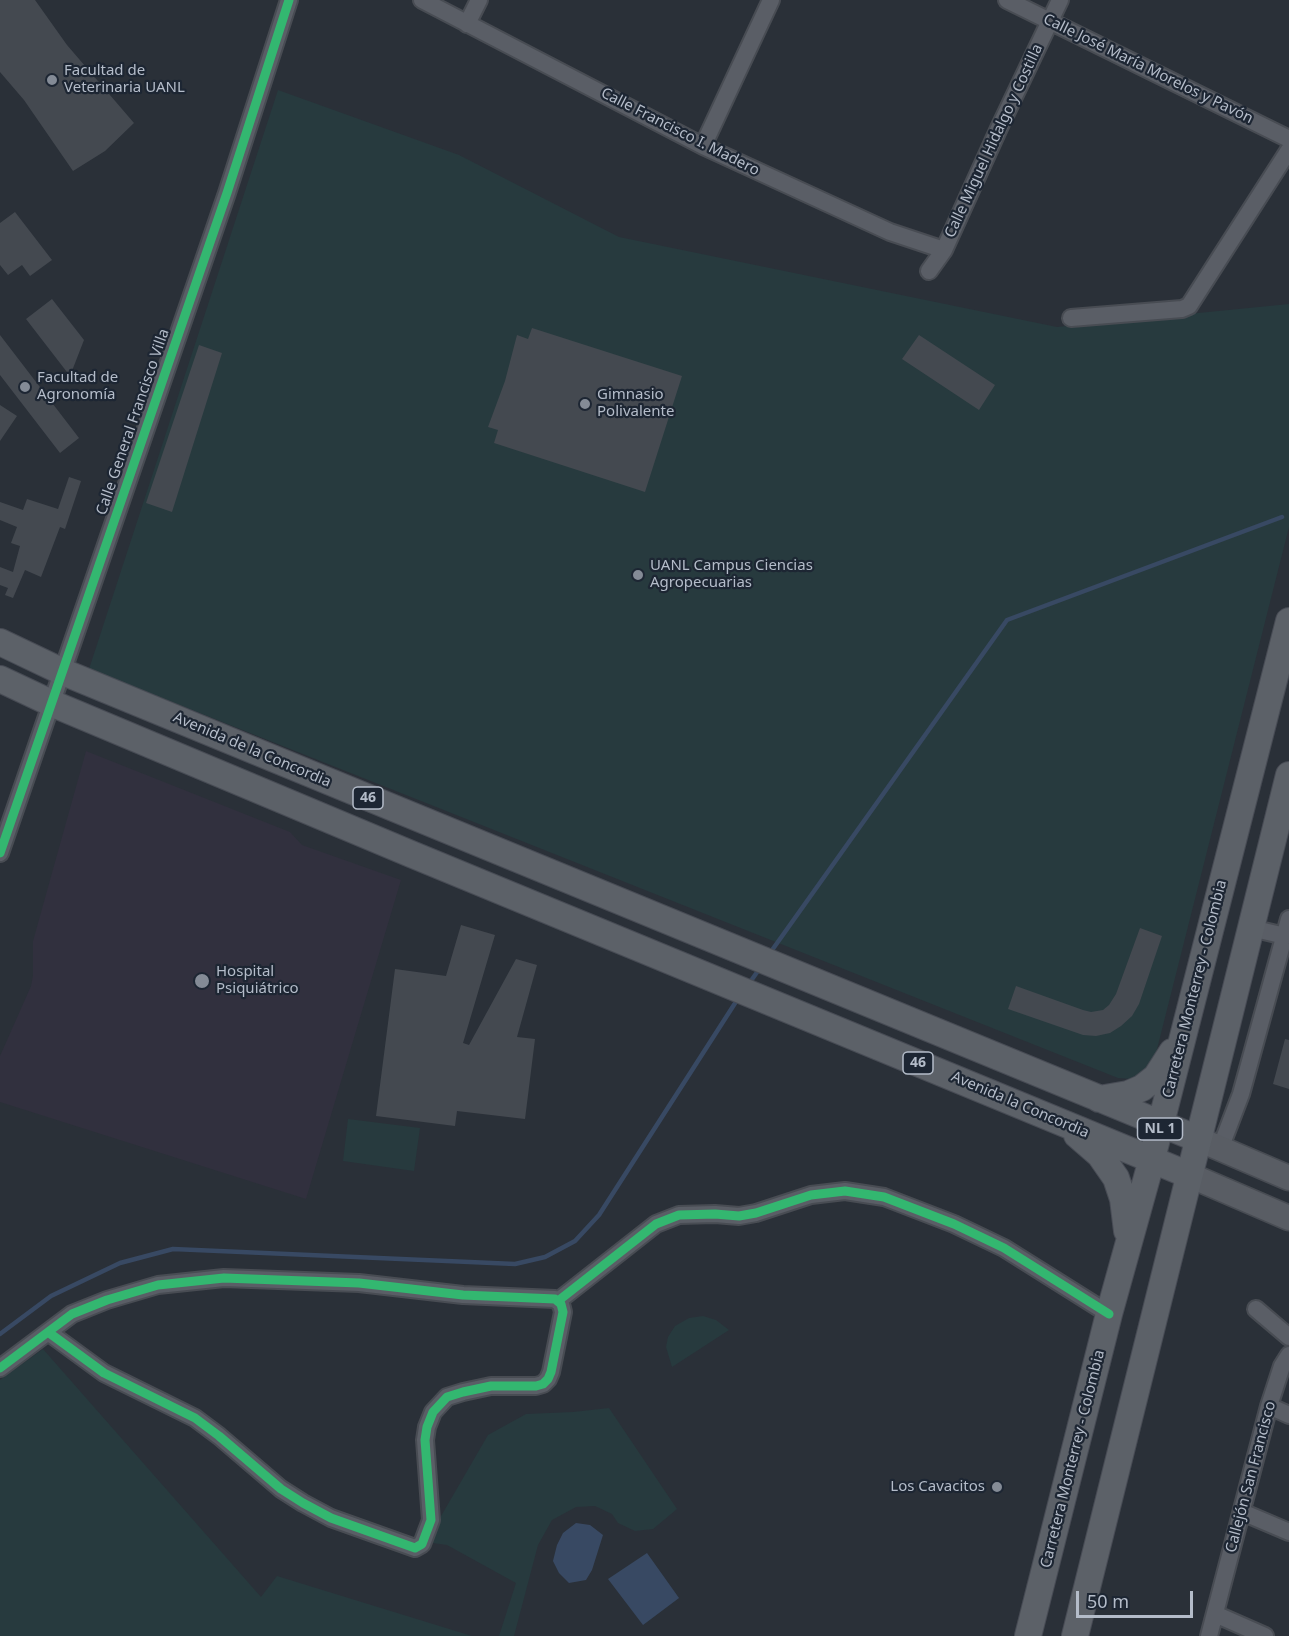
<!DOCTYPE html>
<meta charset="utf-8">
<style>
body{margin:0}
#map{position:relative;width:1289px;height:1636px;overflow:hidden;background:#2a3038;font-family:"Noto Sans",sans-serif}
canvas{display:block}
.scale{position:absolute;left:1076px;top:1591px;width:117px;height:27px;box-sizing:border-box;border:3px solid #b4bcc9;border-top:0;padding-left:8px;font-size:18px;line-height:21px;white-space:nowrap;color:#b4bcc9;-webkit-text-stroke:4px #1d2633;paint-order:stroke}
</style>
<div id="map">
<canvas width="1289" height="1636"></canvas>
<div class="scale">50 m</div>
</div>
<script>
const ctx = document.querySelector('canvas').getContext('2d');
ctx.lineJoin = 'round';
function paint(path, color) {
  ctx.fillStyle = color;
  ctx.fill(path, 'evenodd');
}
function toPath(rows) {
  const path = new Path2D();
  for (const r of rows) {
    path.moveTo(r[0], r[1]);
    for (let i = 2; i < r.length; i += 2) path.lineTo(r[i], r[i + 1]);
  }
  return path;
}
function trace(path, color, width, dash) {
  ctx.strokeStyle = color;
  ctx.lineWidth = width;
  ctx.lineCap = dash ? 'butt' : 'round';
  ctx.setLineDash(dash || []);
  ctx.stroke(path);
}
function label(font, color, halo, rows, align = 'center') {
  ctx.font = font + ' "Noto Sans",sans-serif';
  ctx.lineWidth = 4.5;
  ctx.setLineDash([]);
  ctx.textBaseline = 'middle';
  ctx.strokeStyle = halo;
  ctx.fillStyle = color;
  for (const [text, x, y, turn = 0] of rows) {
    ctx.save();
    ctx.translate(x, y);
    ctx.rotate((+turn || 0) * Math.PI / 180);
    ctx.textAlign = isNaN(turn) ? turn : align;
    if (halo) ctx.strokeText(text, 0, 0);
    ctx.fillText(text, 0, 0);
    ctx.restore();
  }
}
const medical = toPath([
 [86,751,290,832,302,845,401,880,306,1199,0,1102,0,1056,31,986,33,975,33,941]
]);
const green = toPath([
 [278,90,459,155,619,237,1057,327,1289,304,1289,527,1154,1061,1146,1072,1132,1079,1118,1078,89,669],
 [348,1119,420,1128,414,1171,343,1161],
 [703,1316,716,1320,729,1330,672,1367,666,1347,668,1337,675,1326,689,1318],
 [43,1349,261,1597,277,1576,472,1636,0,1636,0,1380],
 [609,1408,677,1509,653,1529,635,1531,618,1523,612,1514,595,1506,576,1507,552,1520,538,1545,514,1636,499,1636,516,1583,447,1545,426,1542,488,1435,526,1414,573,1412]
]);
const water = toPath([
 [576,1523,590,1525,603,1535,592,1570,586,1580,569,1583,559,1573,553,1561,557,1545,563,1533],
 [647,1553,679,1598,643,1625,608,1579]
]);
const stream = toPath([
 [770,953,1007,620,1282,517],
 [748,985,760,968],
 [0,1334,51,1296,120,1263,173,1249,515,1264,545,1257,575,1241,599,1215,739,997]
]);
const building = toPath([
 [0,0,35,0,67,45,134,123,105,151,73,171,24,100,0,72],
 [15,212,52,260,30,276,22,265,8,275,0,265,0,223],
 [52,299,84,340,70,376,26,319],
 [532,328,682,376,645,492,494,443,498,430,488,427,505,381,517,335,528,339],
 [0,335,79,438,60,453,0,375],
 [919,335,995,385,979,410,902,359],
 [199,345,222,353,172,512,146,503],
 [0,405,17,416,0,441],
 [69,477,81,481,65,529,60,527,41,577,25,570,13,598,5,595,8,588,0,585,0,567,13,572,20,546,11,543,17,527,0,520,0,502,23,510,27,499,58,509],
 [461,925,495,935,463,1043,469,1045,516,959,537,965,517,1037,535,1039,525,1119,457,1111,455,1126,376,1116,395,969,446,976],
 [1140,928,1162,936,1139,1004,1132,1016,1121,1026,1110,1033,1096,1036,1083,1035,1008,1009,1016,986,1083,1010,1091,1012,1103,1010,1109,1005,1116,994],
 [1285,1039,1289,1040,1289,1089,1273,1084]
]);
const street = toPath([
 [422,0,703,146,890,232,944,250],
 [1007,0,1289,139],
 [467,24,479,0],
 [703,146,771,0],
 [929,271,944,250,1000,126,1060,0],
 [1071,318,1182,309,1189,306,1289,150],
 [0,853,227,193,289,0],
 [1251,928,1285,936],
 [1220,1149,1241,1094,1289,919],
 [558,1301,656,1224,679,1215,715,1214,739,1216,756,1213,811,1195,845,1191,884,1197,954,1224,1004,1248,1109,1314],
 [1256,1309,1289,1337],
 [0,1368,48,1332,104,1373,195,1418,219,1436,281,1489,303,1503,331,1518,415,1548,422,1544,431,1520,425,1440,427,1427,433,1412,447,1397,463,1392,491,1386,536,1386,543,1384,548,1379,551,1372,563,1312,561,1304,555,1299,463,1295,359,1283,224,1278,158,1285,107,1300,72,1314,48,1332],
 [1269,1406,1289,1415],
 [1242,1512,1289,1532],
 [1215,1614,1265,1636],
 [1209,1636,1269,1406,1282,1366,1289,1355]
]);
const secondary = toPath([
 [1198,1139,1289,1178],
 [1189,1175,1289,1218]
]);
const primary = toPath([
 [0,642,63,672,1198,1139],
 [0,679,51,703,411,854,1189,1175],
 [1099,1099,1128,1094,1142,1088,1156,1077,1172,1052],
 [1077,1135,1100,1155,1116,1178,1123,1199,1127,1231],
 [1028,1636,1109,1314,1149,1170,1289,621],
 [1075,1636,1289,775]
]);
const cycleway = toPath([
 [0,853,227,193,289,0],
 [558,1301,656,1224,679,1215,715,1214,739,1216,756,1213,811,1195,845,1191,884,1197,954,1224,1004,1248,1109,1314],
 [0,1368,48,1332,104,1373,195,1418,219,1436,281,1489,303,1503,331,1518,415,1548,422,1544,431,1520,425,1440,427,1427,433,1412,447,1397,463,1392,491,1386,536,1386,543,1384,548,1379,551,1372,563,1312,561,1304,555,1299,463,1295,359,1283,224,1278,158,1285,107,1300,72,1314,48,1332]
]);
const markers = [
 [52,80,6,"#848b96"],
 [25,387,6,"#848b96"],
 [585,404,6,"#848b96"],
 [638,575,6,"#848b96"],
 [202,981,8,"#848b96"],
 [997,1487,6,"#848b96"]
];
const shields = [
 [368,798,30],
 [918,1063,30],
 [1160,1129,45]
];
const shieldNames = [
 ["46",368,798],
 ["46",918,1063],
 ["NL 1",1160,1129]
];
const streetNames = [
 ["Calle José María Morelos y Pavón",1148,69,26],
 ["Calle Francisco I. Madero",680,132,27],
 ["Calle Miguel Hidalgo y Costilla",994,141,-65],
 ["Calle General Francisco Villa",133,422,-71],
 ["Avenida de la Concordia",252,750,23],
 ["Carretera Monterrey - Colombia",1195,989,-76],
 ["Avenida la Concordia",1020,1105,23],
 ["Carretera Monterrey - Colombia",1073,1459,-76],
 ["Callejón San Francisco",1251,1477,-75]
];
const poiNames = [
 ["Facultad de",64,71],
 ["Veterinaria UANL",64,88],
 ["Facultad de",37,378],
 ["Agronomía",37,395],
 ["Gimnasio",597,395],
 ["Polivalente",597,412],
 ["UANL Campus Ciencias",650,566],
 ["Agropecuarias",650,583],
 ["Hospital",216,972],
 ["Psiquiátrico",216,989],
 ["Los Cavacitos",985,1487,"right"]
];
paint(medical, '#31303e');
paint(green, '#273a3e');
paint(water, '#384963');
trace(stream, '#384963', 4.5);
paint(building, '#444950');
trace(street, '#484c53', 20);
trace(secondary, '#484c53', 27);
trace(primary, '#484c55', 28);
trace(street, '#5a5e66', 16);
trace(secondary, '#595d64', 24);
trace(primary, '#5c6168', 26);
trace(cycleway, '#33b770', 9);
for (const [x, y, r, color] of markers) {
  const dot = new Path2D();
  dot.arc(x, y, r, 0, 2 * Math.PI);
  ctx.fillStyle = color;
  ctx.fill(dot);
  trace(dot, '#1d2633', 2);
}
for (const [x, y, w] of shields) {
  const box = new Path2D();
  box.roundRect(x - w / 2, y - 11, w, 22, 4.5);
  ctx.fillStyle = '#1d2633';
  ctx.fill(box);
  trace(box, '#b4bcc9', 1.5);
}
label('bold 14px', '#b4bcc9', null, shieldNames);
label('15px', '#b4bcc9', '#1d2633', streetNames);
label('15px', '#b4bcc9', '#1d2633', poiNames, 'left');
</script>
